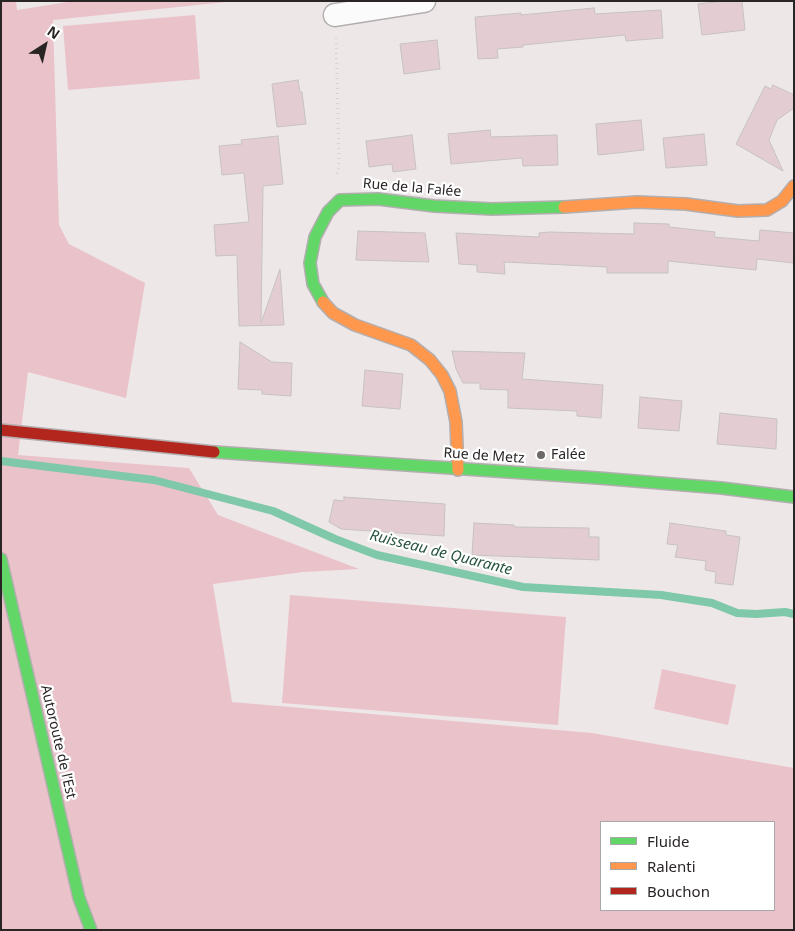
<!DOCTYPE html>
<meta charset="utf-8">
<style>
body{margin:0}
#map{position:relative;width:795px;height:931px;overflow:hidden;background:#eee7e8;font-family:"Noto Sans",sans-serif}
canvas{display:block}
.frame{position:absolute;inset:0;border:2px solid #292525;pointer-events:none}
.legend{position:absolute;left:600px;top:821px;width:175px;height:90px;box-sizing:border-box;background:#fff;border:1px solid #a9a8a8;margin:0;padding:6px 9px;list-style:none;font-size:15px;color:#292525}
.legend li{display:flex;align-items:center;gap:10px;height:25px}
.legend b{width:25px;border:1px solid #a9a8a8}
.north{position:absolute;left:20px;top:20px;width:50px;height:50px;-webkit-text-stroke:4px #fff;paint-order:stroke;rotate:35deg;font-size:14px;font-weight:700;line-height:20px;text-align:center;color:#292525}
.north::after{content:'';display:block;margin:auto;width:18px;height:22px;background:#292525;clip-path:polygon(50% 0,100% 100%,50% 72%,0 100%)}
</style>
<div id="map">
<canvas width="795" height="931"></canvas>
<div class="frame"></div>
<ul class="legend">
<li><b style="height:6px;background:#63d668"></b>Fluide</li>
<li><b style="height:6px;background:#ff974d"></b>Ralenti</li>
<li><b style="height:6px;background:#b3261e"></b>Bouchon</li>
</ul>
<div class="north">N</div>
</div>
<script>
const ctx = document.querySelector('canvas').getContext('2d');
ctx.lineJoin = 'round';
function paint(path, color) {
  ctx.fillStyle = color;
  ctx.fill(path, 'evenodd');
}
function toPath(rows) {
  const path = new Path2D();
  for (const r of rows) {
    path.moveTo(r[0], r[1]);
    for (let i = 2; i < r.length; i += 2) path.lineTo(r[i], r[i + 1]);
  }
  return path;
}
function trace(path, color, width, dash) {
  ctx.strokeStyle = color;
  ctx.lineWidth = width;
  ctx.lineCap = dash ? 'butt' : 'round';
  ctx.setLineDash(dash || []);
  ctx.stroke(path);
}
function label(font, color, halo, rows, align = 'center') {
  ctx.font = font + ' "Noto Sans",sans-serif';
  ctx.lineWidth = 4.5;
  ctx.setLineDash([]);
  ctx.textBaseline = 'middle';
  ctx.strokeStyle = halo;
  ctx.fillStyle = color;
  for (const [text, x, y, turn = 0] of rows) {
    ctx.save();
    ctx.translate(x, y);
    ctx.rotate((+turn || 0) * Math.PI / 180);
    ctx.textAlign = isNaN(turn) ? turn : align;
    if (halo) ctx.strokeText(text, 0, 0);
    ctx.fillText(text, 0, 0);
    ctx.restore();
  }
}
const green = toPath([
 [1,1,16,1,17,10,74,1,236,1,53,20,59,225,69,244,145,283,126,398,28,372,18,455,189,468,218,515,359,569,303,572,213,584,232,702,592,733,794,768,794,930,1,930],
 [601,822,774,822,774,910,601,910],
 [195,15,200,79,68,90,63,26],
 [290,595,566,617,558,725,282,703],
 [662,669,736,685,728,725,654,709]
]);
const stream = toPath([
 [1,461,154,480,273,511,335,539,377,555,523,587,661,595,712,603,737,613,756,614,785,612,794,614]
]);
const building = toPath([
 [724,1,742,1,745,30,702,35,698,4,724,1],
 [594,8,595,14,661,10,663,38,626,41,625,35,523,45,523,47,497,49,498,58,478,59,475,17,521,13,521,15,594,8],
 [437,40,440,69,404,74,400,44,437,40],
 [298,80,300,92,302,92,306,124,277,127,272,84,298,80],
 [773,85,794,95,794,108,777,120,769,140,783,171,736,144,765,86,771,89,773,85],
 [641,120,644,150,598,155,596,124,641,120],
 [490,130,491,137,557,135,558,165,523,166,522,158,451,164,448,134,490,130],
 [704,134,707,165,666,168,663,138,704,134],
 [412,135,416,169,393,172,392,164,369,167,366,141,412,135],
 [278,136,283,184,263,186,261,323,280,269,284,325,239,326,237,255,216,256,214,225,249,222,244,173,222,175,219,146,242,144,241,140,278,136],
 [634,223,669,224,669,227,715,232,714,237,759,241,760,230,794,233,794,263,757,259,756,270,668,261,668,273,607,273,607,267,504,262,505,274,477,272,477,265,459,264,456,233,539,237,539,233,549,232,634,234,634,223],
 [358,231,425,233,429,262,356,260,358,231],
 [240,342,272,362,292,363,291,396,262,394,262,390,238,389,240,342],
 [452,351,525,353,522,379,603,385,601,418,577,416,577,411,508,408,508,390,480,389,480,383,463,383,456,369,452,351],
 [365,370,403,374,400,409,362,406,365,370],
 [640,397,682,401,679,431,638,428,640,397],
 [720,413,777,419,776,449,717,444,720,413],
 [344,497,445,504,444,536,341,529,329,522,334,500,344,501,344,497],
 [474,523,514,525,514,527,589,528,589,537,599,537,599,560,472,555,474,523],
 [670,523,726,531,726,535,740,537,733,585,715,583,716,572,705,570,706,561,675,557,678,545,667,544,670,523]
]);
const path = toPath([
 [336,38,339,163,337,174]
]);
const street = toPath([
 [335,15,424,1]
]);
const fast = toPath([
 [323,302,313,284,310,263,315,237,328,212,340,200,378,199,434,206,492,209,564,207],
 [214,452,598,478,721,488,794,497],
 [1,559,79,898,91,930]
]);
const slow = toPath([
 [564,207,637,202,686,204,738,211,767,210,782,201,794,186],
 [323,302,333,313,355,325,411,345,430,360,442,375,450,391,456,422,458,470]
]);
const jam = toPath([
 [1,430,214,452]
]);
const markers = [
 [541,455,5,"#6e6969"]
];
const streetNames = [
 ["Rue de la Falée",412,188,5],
 ["Rue de Metz",484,456,4],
 ["Autoroute de l’Est",58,742,77]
];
const poiNames = [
 ["Falée",551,455]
];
const waterNames = [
 ["Ruisseau de Quarante",441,553,14]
];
paint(green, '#eac2ca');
trace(stream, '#7fc8a9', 8);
paint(building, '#e4cdd2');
trace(building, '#c6c2c2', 1);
trace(street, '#b3aeaf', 25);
trace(fast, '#b3aeaf', 14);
trace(slow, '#b3aeaf', 14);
trace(jam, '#b3aeaf', 14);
trace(path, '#d6d3d4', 3, [1, 4]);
trace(street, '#fcfbfc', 22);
trace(fast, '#63d668', 11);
trace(slow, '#ff974d', 11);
trace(jam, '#b3261e', 11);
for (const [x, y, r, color] of markers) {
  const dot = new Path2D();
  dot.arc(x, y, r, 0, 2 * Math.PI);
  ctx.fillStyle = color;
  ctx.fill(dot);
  trace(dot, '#fff', 2);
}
label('14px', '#292525', '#fff', streetNames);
label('14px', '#292525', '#fff', poiNames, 'left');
label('italic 15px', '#275440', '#fff', waterNames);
</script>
